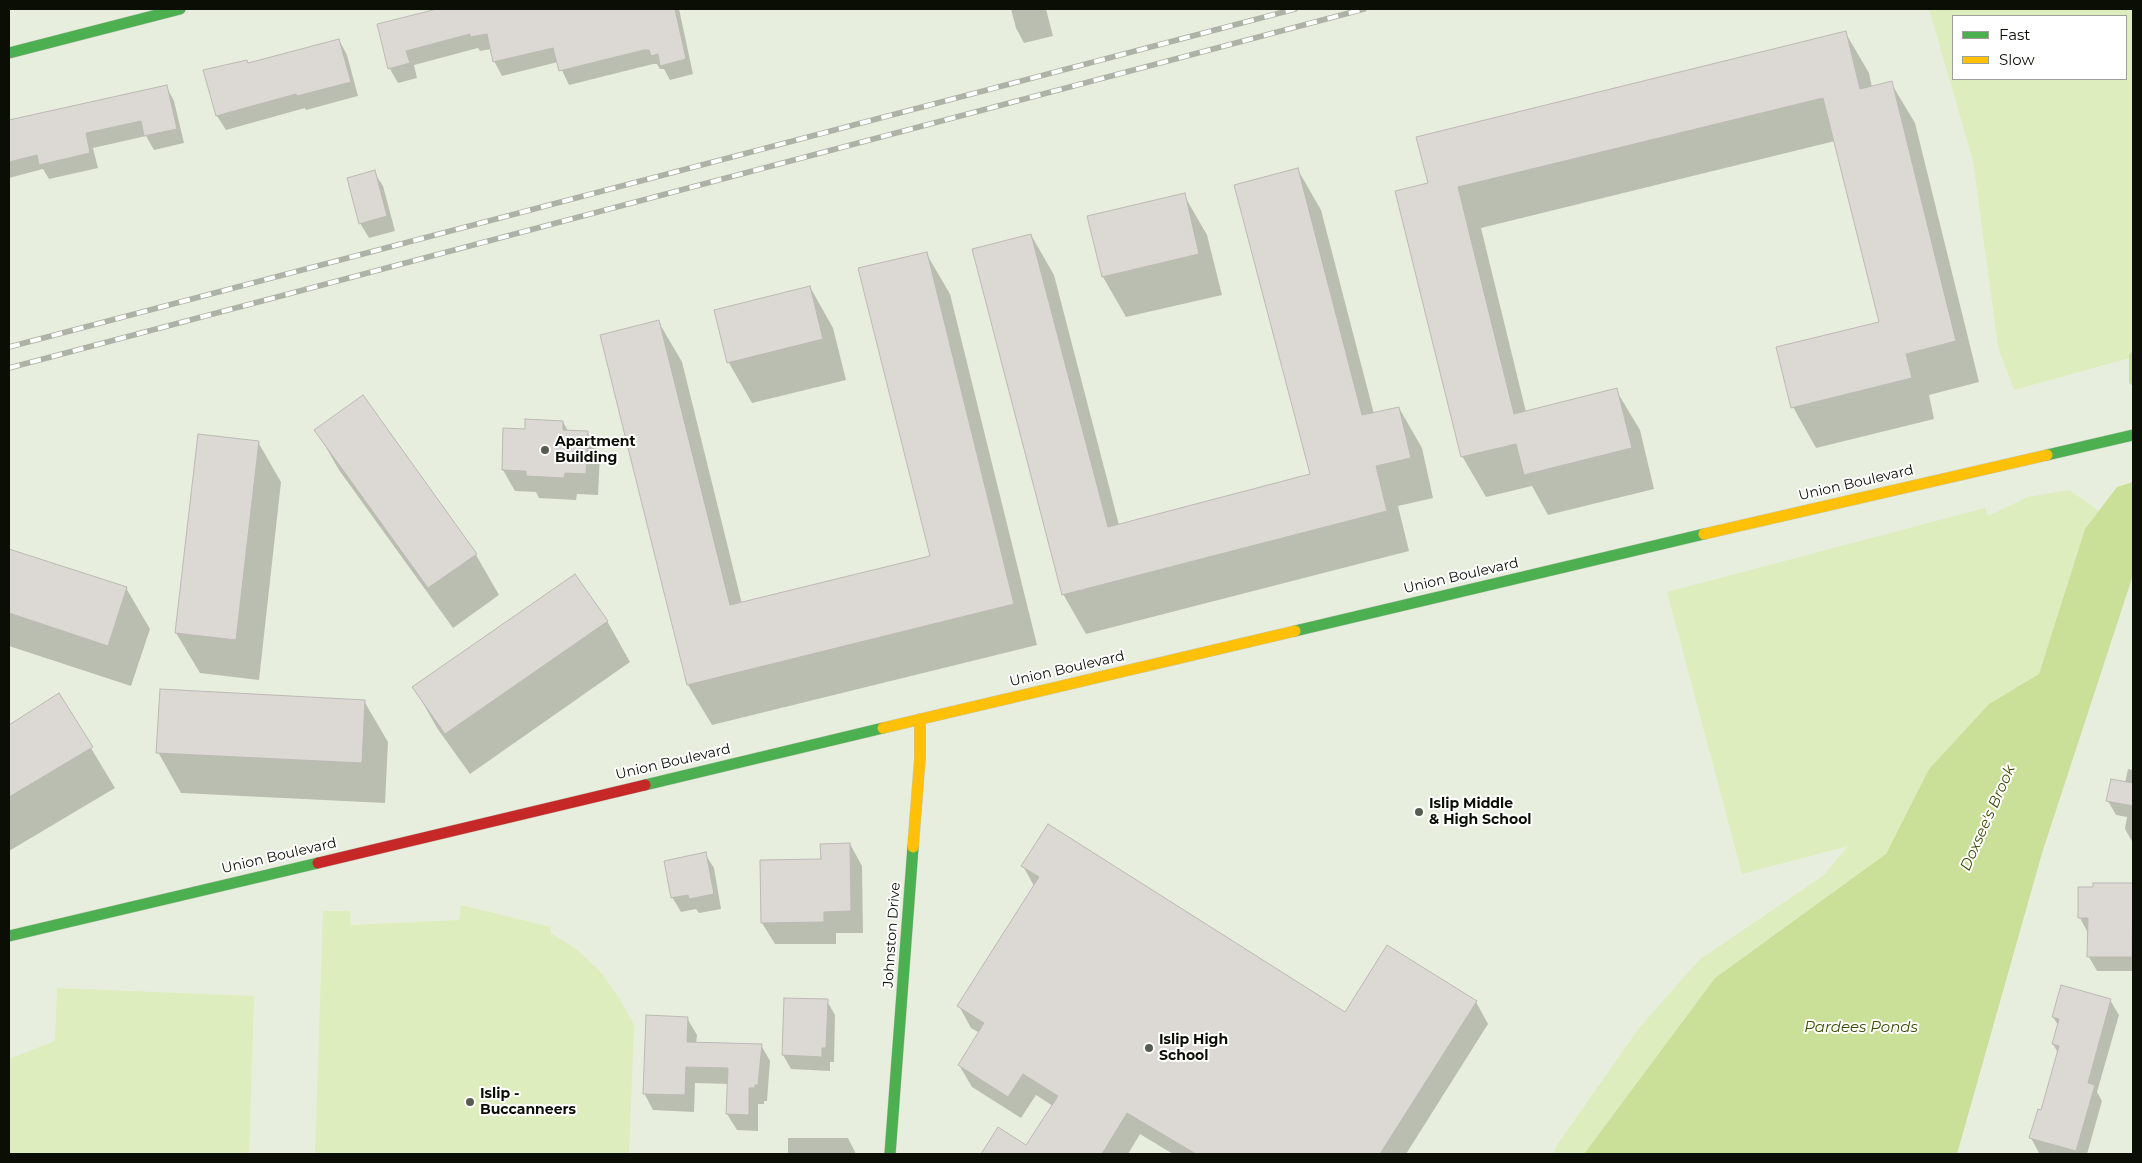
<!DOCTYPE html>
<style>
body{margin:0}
#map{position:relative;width:2142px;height:1163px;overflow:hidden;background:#e8eedd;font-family:Montserrat,sans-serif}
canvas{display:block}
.frame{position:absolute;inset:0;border:10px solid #0b0e04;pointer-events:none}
.legend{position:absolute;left:1952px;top:15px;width:175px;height:65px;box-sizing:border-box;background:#fff;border:1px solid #9d9f9b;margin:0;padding:6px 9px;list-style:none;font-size:15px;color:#0b0e04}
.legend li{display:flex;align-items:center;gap:10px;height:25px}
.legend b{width:25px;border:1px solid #9d9f9b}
</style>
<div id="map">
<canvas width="2142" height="1163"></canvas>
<div class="frame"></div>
<ul class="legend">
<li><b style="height:6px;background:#4caf50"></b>Fast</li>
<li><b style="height:6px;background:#ffc107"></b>Slow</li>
</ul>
</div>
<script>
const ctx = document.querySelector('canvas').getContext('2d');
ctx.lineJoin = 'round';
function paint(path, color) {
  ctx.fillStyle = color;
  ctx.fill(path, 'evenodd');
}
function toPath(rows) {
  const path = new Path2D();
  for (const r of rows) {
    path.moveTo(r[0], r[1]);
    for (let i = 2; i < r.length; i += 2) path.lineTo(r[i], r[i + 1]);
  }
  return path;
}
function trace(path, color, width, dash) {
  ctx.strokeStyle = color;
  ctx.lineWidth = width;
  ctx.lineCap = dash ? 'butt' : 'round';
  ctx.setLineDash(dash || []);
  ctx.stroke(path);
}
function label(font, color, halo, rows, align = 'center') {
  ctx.font = font + ' Montserrat,sans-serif';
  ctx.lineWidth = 4;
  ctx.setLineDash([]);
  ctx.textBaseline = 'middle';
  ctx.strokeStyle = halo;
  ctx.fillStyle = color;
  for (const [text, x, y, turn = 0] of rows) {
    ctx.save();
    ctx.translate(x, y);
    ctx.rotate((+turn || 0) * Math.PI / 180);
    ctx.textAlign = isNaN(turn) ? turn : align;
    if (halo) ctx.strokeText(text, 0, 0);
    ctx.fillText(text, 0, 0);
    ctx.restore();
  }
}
const green = toPath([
 [1929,9,2133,9,2133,357,2014,390,1998,347,1973,161],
 [1953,16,2126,16,2126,79,1953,79],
 [2069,490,2099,511,2085,529,2039,674,1989,704,1929,769,1886,854,1715,978,1584,1154,1553,1154,1557,1145,1639,1028,1699,960,1824,875,1848,846,1742,874,1667,592,1985,508,1988,516,2028,497],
 [461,905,551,927,551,933,576,949,599,970,619,998,634,1025,629,1154,315,1154,323,911,350,911,351,925,459,920],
 [57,988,254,996,249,1154,9,1154,9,1059,55,1041]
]);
const water = toPath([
 [2133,482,2133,575,2042,853,1957,1154,1584,1154,1715,978,1886,854,1929,769,1989,704,2039,674,2085,529,2117,487]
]);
const shadow = toPath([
 [447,9,679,9,693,74,670,80,664,69,660,69,657,64,653,64,569,85,558,62,502,76,494,61,491,49,480,51,478,48,414,65,417,78,398,83,390,69,378,25],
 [1011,9,1046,9,1053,36,1024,43,1016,28],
 [1845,32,1869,73,1872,87,1891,83,1915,123,1979,382,1929,395,1934,419,1816,448,1793,407,1880,323,1835,141,1481,228,1526,412,1616,390,1640,430,1654,489,1548,515,1532,486,1486,497,1462,456,1429,184],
 [339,40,347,55,358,96,306,110,305,108,226,130,217,116,205,71,248,64],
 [166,86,174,101,184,143,154,150,146,136,93,148,98,168,49,179,43,169,9,178,9,134],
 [1298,170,1321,210,1374,414,1399,408,1422,448,1433,498,1398,506,1409,551,1086,634,1063,594,1031,235,1054,275,1119,525,1311,475],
 [374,172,383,186,395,231,369,238,360,223],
 [1184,195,1207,235,1222,295,1126,317,1103,277],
 [926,253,950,294,1037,645,712,725,688,685,658,321,682,362,742,604,931,557],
 [810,287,833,328,846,380,752,403,729,363,716,311],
 [563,422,568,431,587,432,600,454,598,495,577,494,576,500,539,498,536,492,515,491,503,470,526,430],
 [316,430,476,555,499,595,453,628,339,470],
 [258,442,281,482,259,680,200,673,176,633],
 [9,550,126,588,150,629,131,686,9,646],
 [607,621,630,662,470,774,437,728,414,687],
 [59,695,115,788,9,851,9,727],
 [364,701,388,742,385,803,181,793,158,752],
 [2128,769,2133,770,2133,843,2125,829,2127,817,2116,815,2108,801,2125,783],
 [850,844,862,866,863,933,836,933,836,944,775,944,762,923,822,860],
 [705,854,714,868,721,909,699,913,696,909,681,912,672,897],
 [1023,866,1346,1013,1476,1002,1488,1024,1406,1154,1173,1154,1140,1134,1128,1154,982,1154,998,1129,1027,1147,1053,1106,1036,1095,1021,1118,972,1087,959,1065,980,1033,971,1028,959,1006,1034,886],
 [2094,884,2133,884,2133,971,2097,971,2089,957,2088,933,2080,918,2080,888,2094,888],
 [2110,1000,2119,1015,2097,1092,2102,1101,2087,1154,2039,1153,2031,1138,2042,1112,2058,1053,2053,1044,2058,1025,2053,1017],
 [827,1001,835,1015,834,1062,830,1062,830,1071,791,1069,783,1055],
 [687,1018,697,1035,696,1044,761,1045,770,1061,767,1101,764,1101,764,1104,758,1104,758,1131,737,1130,727,1114,728,1084,695,1083,694,1112,653,1110,644,1093],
 [788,1138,848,1138,856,1154,788,1154]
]);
const stream = toPath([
 [2133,381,2133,356]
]);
const building = toPath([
 [437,9,675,9,686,59,660,66,658,54,651,56,649,50,644,50,559,71,553,48,493,62,487,34,470,37,470,34,406,51,410,63,388,69,377,24,437,9],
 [1846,31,1860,89,1892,81,1956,341,1906,354,1912,378,1791,408,1776,347,1879,322,1823,98,1458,187,1514,414,1617,388,1632,448,1524,475,1516,444,1461,457,1395,191,1428,183,1416,137,1846,31],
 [339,39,351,82,297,96,296,94,216,116,203,70,247,60,248,63,339,39],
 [167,85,177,129,144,136,141,121,86,133,90,153,39,165,37,155,9,162,9,120,167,85],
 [1298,168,1362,415,1399,407,1411,458,1376,466,1387,511,1062,595,972,249,1031,234,1108,527,1310,474,1234,185,1298,168],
 [375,170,387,216,359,224,347,178,375,170],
 [1185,193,1199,254,1102,277,1087,216,1185,193],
 [927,252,1014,604,687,685,600,335,659,320,730,605,930,556,858,268,927,252],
 [810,286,823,339,727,363,714,310,810,286],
 [363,395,477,554,428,588,314,430,363,395],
 [525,419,563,421,563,430,588,431,586,474,565,473,564,478,526,476,526,471,502,470,503,428,525,429,525,419],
 [198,434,259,441,236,640,175,633,198,434],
 [9,549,127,587,108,646,9,613,9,549],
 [575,574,608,621,445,734,412,687,575,574],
 [160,689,365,700,362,763,156,753,160,689],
 [59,693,93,747,9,797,9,725,59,693],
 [2111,779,2133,783,2133,806,2106,801,2111,779],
 [1048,824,1345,1012,1387,945,1477,1001,1380,1154,1196,1154,1127,1113,1102,1154,981,1154,998,1127,1026,1145,1058,1096,1023,1074,1008,1097,958,1065,984,1023,957,1006,1039,877,1021,866,1048,824],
 [850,843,851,911,824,912,824,922,761,923,760,860,821,859,820,844,850,843],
 [706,852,714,894,689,899,688,895,671,898,664,861,706,852],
 [2093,883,2133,883,2132,957,2087,957,2088,918,2078,918,2078,887,2093,887,2093,883],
 [2061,985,2111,999,2088,1083,2095,1085,2076,1151,2029,1138,2038,1109,2041,1110,2059,1046,2052,1044,2059,1019,2052,1017,2061,985],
 [784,998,828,999,826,1048,822,1048,822,1057,782,1055,784,998],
 [646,1015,688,1017,687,1042,762,1044,758,1085,755,1085,755,1088,749,1088,749,1115,726,1114,728,1068,686,1067,685,1095,643,1094,646,1015]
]);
const fast = toPath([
 [9,53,180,9],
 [2047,455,2133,435],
 [1295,631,1704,534],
 [645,785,883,728],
 [9,936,318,863],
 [890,1154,913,847]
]);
const slow = toPath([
 [1704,534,2047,455],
 [883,728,1295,631],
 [913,847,920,758,920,719]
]);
const jam = toPath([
 [318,863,645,785]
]);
const rail = toPath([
 [9,347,1295,9],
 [9,368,1364,9]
]);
const markers = [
 [545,450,5,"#585c50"],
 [1419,812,5,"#585c50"],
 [1149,1048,5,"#585c50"],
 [470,1102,5,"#585c50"]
];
const poiNames = [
 ["Apartment",555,442],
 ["Building",555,458],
 ["Islip Middle",1429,804],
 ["& High School",1429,820],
 ["Islip High",1159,1040],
 ["School",1159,1056],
 ["Islip -",480,1094],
 ["Buccanneers",480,1110]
];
const streetNames = [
 ["Union Boulevard",1856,483,-13],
 ["Union Boulevard",1461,576,-13],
 ["Union Boulevard",1067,669,-13],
 ["Union Boulevard",673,762,-13],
 ["Union Boulevard",279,856,-13],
 ["Johnston Drive",892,935,-86]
];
const waterNames = [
 ["Doxsee's Brook",1988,818,-66],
 ["Pardees Ponds",1861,1028]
];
paint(green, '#deedbd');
paint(water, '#cadf98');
paint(shadow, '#0003');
trace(stream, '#cadf98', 8);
paint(building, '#dcd9d4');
trace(building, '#bcb8b3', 1);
trace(fast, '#c4c8bc', 12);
trace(slow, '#c4c8bc', 12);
trace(jam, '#c4c8bc', 12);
trace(fast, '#4caf50', 11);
trace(slow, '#ffc107', 11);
trace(jam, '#c62828', 11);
trace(rail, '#adb2a7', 5.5);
trace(rail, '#fff', 4, [11]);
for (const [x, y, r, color] of markers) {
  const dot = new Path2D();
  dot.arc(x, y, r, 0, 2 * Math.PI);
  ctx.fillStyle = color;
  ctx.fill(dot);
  trace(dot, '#fff', 2);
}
label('bold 14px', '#0b0e04', '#fff', poiNames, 'left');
label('14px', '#0b0e04', '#fff', streetNames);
label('italic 15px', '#3c4b02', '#fff', waterNames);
</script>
